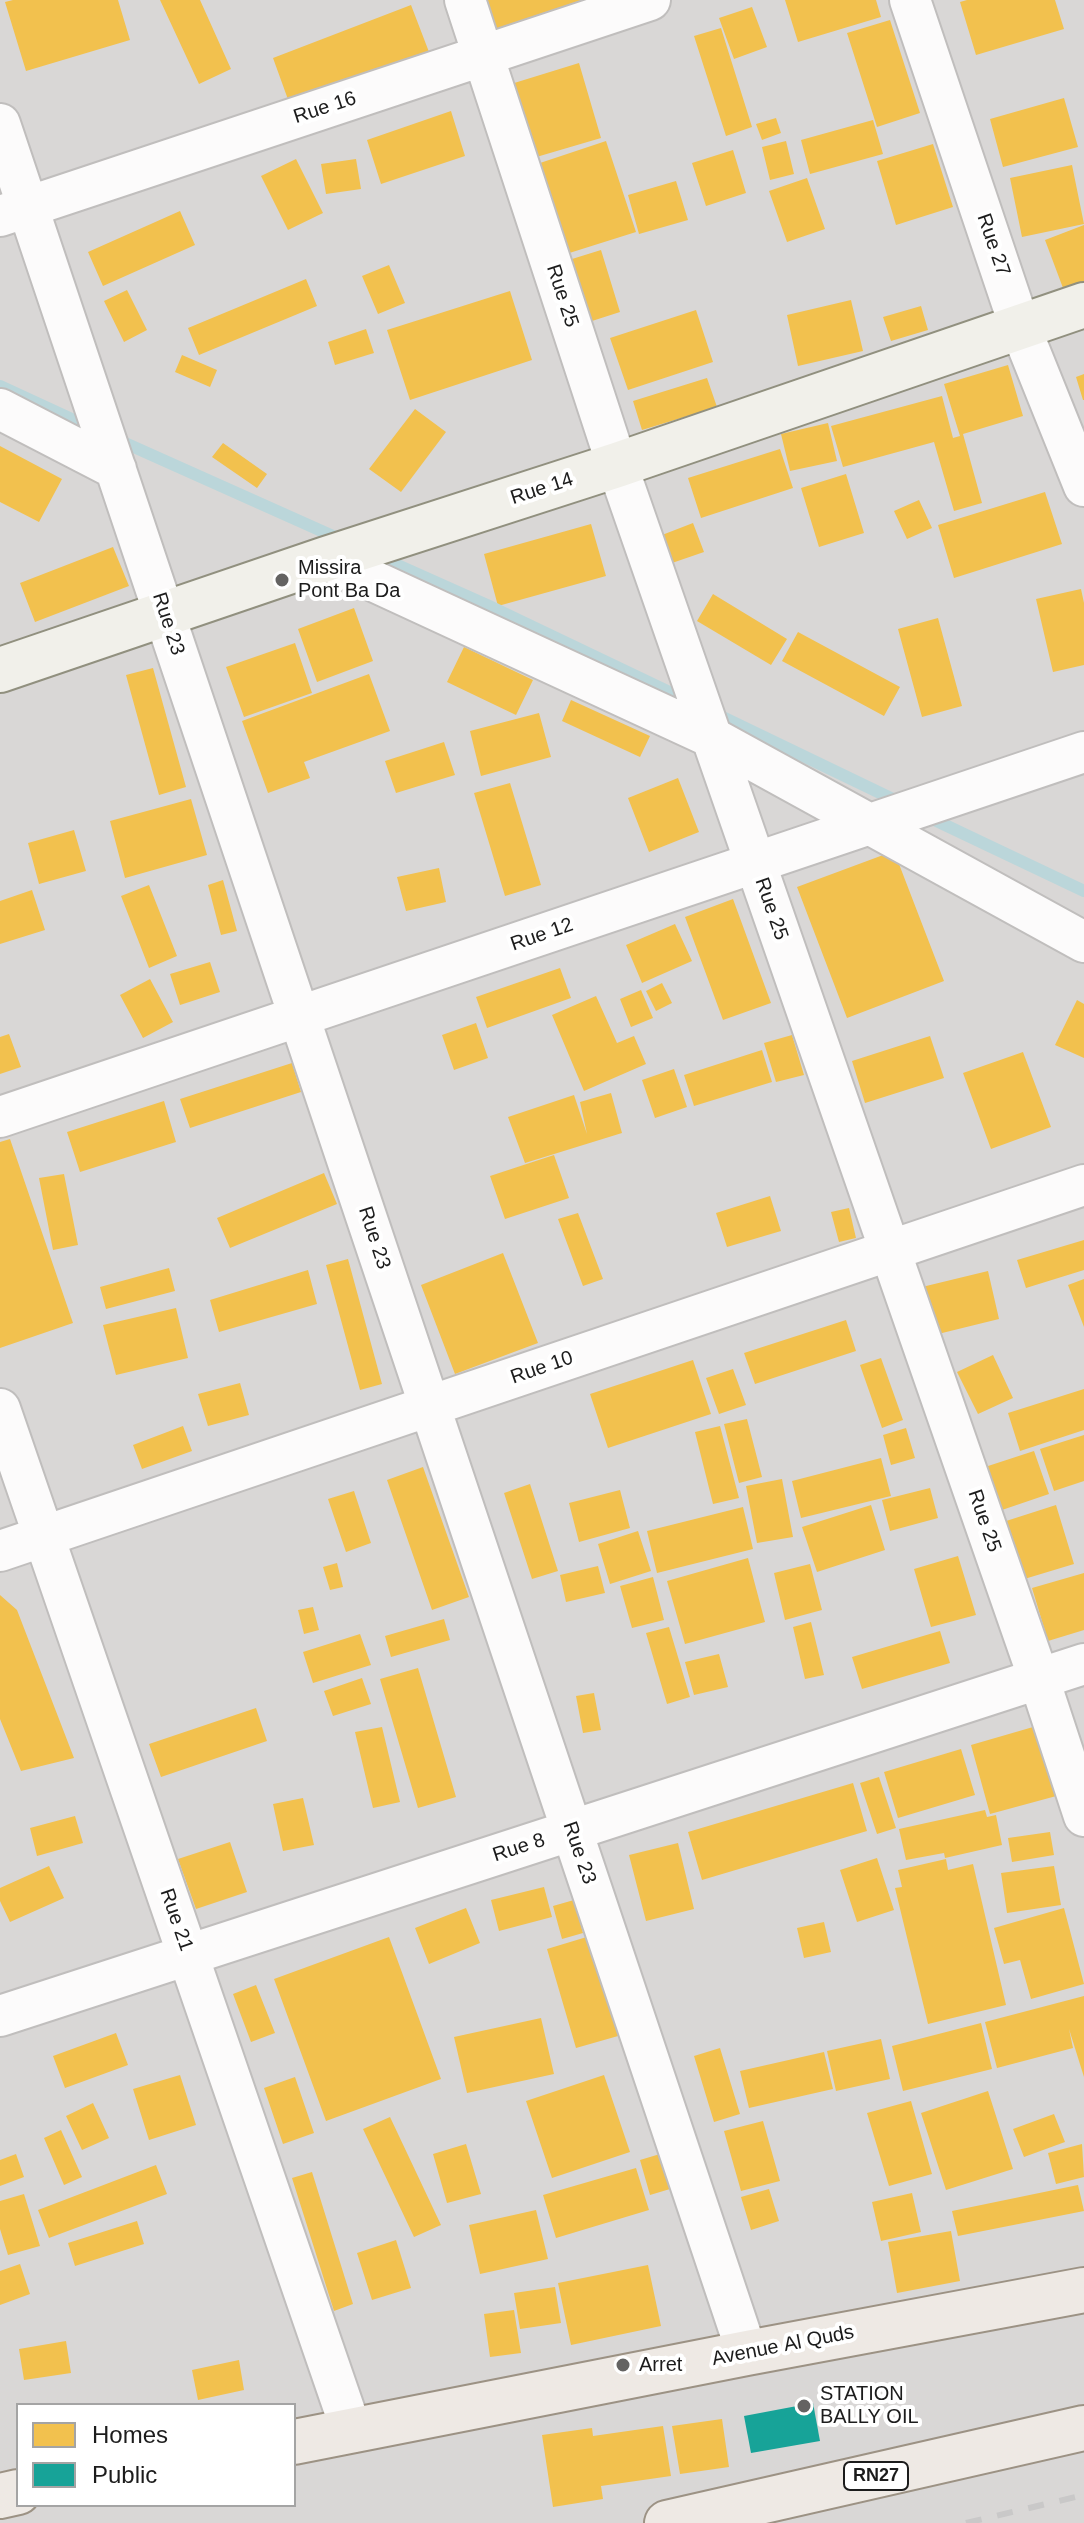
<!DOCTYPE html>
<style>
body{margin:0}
#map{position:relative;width:1084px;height:2523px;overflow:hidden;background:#eae7e4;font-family:Helvetica,sans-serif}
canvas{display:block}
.legend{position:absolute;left:16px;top:2403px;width:280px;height:104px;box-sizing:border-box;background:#fff;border:2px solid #a4a4a4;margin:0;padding:10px 14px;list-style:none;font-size:24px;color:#1c1c1c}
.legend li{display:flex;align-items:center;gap:16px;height:40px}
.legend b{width:40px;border:2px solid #a4a4a4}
</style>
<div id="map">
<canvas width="1084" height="2523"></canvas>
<ul class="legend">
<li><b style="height:22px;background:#f2c14e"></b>Homes</li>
<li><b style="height:22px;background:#17a398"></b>Public</li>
</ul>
</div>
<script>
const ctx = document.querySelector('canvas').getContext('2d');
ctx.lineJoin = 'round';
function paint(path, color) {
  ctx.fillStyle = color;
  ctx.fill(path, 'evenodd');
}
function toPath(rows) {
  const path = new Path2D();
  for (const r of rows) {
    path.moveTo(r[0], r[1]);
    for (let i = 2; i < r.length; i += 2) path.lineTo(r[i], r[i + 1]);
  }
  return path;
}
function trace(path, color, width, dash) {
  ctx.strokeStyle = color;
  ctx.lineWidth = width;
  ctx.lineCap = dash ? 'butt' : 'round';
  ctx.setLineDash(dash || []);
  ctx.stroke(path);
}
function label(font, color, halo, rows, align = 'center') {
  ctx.font = font + ' Helvetica,sans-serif';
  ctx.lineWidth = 8;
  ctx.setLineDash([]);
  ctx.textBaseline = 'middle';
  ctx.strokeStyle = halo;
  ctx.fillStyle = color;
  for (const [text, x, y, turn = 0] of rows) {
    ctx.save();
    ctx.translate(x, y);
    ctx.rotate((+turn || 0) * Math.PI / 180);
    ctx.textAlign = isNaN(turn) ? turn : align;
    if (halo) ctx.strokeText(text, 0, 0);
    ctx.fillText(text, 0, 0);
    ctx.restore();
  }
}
const residential = toPath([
 [0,0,1084,0,1084,2523,0,2523],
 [18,2405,294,2405,294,2505,18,2505]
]);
const homes = toPath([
 [13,0,118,0,130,40,26,71,5,2],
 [160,0,200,0,231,69,199,84],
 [478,0,594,0,489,33],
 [785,0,876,0,881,17,798,42],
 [967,0,1055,0,1064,29,976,55,960,2],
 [411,5,429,52,290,105,273,58],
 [752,7,767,47,734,59,719,18],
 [890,20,920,113,877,127,847,33],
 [721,28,752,127,726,136,694,36],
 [579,63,601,138,533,158,511,84],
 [1064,98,1078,147,1003,167,990,119],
 [451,111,465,156,381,184,367,140],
 [776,118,781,133,762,140,756,124],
 [873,120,883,154,810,174,801,140],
 [606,141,636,232,563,255,534,165],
 [786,141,794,174,770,180,762,147],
 [933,144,953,207,896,225,877,161],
 [733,150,746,193,706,206,692,163],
 [296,159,323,213,288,230,261,176],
 [356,159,361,189,326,194,321,164],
 [1072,165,1084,224,1022,237,1010,178],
 [807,178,825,229,787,242,769,191],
 [676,181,688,220,639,234,628,195],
 [180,211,195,245,103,286,88,252],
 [1084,225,1084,289,1066,296,1045,240],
 [601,250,620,312,592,321,572,259],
 [389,265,405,303,378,314,362,276],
 [306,279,317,306,199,355,188,328],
 [127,290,147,330,124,342,104,301],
 [510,291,532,360,410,400,387,330],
 [851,300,863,351,798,366,787,315],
 [921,306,928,330,891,341,883,317],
 [696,310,713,362,628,390,610,338],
 [366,329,374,353,335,365,328,342],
 [182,355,217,370,210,387,175,372],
 [1008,365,1023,416,963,434,982,503,954,511,934,442,843,467,831,426,942,396,953,438,960,436,944,384],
 [1084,374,1084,400,1083,400,1076,377],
 [707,378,717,407,642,430,633,401],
 [415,409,446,432,401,492,369,469],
 [828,423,837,461,790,471,781,434],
 [223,443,267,474,257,488,212,457],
 [0,446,62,479,39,522,0,502],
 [780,449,793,488,701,518,688,478],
 [846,474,864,533,819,547,801,488],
 [1045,492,1062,544,954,578,938,525],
 [919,500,932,528,907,539,894,511],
 [693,523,704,552,672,563,662,535],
 [591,524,606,576,498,606,484,554],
 [113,547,129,586,35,622,20,583],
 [1081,589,1084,603,1084,665,1053,672,1036,599],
 [713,594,787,639,771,665,697,621],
 [354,608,373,661,317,682,298,629],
 [938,618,962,706,922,717,898,629],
 [798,632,900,687,884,716,782,661],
 [295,643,312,693,244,717,226,667],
 [464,647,533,680,516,715,447,682],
 [153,668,186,787,159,795,126,675],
 [369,674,390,731,304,762,310,778,268,793,242,721],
 [571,700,650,736,640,757,562,721],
 [539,713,551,757,481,776,470,731],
 [444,742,455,775,396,793,385,761],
 [678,778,699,832,649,852,628,798],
 [510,783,541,885,505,896,474,793],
 [191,799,207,855,125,878,110,821],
 [74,830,86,871,39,884,28,843],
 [894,851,944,981,847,1018,797,887],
 [439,868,446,902,406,911,397,877],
 [223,880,237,931,221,935,208,885],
 [149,885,177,956,149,968,121,896],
 [32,890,45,930,0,944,0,901],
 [733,899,771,1003,723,1020,685,917],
 [675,924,692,961,642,983,626,945],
 [210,962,220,992,180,1005,170,974],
 [560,968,571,998,487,1028,476,997],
 [150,979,173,1022,143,1038,120,995],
 [662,983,672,1003,656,1011,646,991],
 [641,990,653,1018,631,1027,620,999],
 [596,996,617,1043,634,1036,646,1064,584,1091,552,1015],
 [1077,1000,1084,1004,1084,1058,1055,1045],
 [476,1023,488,1058,454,1070,442,1035],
 [9,1034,21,1067,0,1074,0,1037],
 [792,1035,804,1075,776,1082,764,1043],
 [930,1036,944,1078,865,1103,852,1061],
 [762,1050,772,1082,694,1106,684,1075],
 [1023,1052,1051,1127,991,1149,963,1073],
 [292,1063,301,1092,190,1128,180,1099],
 [674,1069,687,1107,655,1118,642,1080],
 [611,1093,622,1133,525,1163,508,1117,574,1095,587,1134,580,1102],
 [164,1101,176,1142,80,1172,67,1132],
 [10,1139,73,1323,0,1348,0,1142],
 [554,1155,569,1198,505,1219,490,1176],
 [324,1173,337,1204,230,1248,217,1218],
 [64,1174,78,1245,53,1250,39,1178],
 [770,1196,781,1231,727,1247,716,1213],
 [849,1208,856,1238,839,1242,831,1212],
 [578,1213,603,1279,583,1286,558,1219],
 [1084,1240,1084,1270,1026,1288,1017,1260],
 [503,1253,538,1343,455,1374,421,1285],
 [348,1259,382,1384,360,1390,326,1265],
 [169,1268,175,1291,106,1309,100,1287],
 [308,1270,317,1304,219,1332,210,1300],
 [988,1271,999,1319,934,1335,922,1287],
 [1084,1279,1084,1327,1068,1285],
 [176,1308,188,1358,116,1375,103,1325],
 [846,1320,856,1351,755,1384,744,1353],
 [993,1355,1013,1398,978,1414,957,1372],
 [881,1358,903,1420,882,1428,860,1365],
 [693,1360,711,1414,608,1448,590,1394],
 [733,1369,746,1405,719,1414,706,1378],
 [240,1383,249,1415,208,1426,198,1394],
 [1084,1389,1084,1430,1020,1451,1008,1413],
 [747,1419,762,1477,739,1483,724,1424],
 [183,1426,192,1451,142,1469,133,1445],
 [720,1426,739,1498,713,1504,695,1432],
 [906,1428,915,1458,891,1465,883,1435],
 [1084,1435,1084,1481,1054,1491,1040,1449],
 [1034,1451,1049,1494,999,1511,985,1467],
 [881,1458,891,1496,801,1518,792,1481],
 [423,1467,469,1597,432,1610,387,1480],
 [782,1479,793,1537,757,1543,746,1486],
 [530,1484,558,1571,532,1579,504,1493],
 [930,1488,938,1518,890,1531,882,1500],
 [620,1490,630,1528,579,1542,569,1503],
 [354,1491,371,1543,346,1552,328,1499],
 [871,1505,885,1550,817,1572,802,1527],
 [1056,1505,1074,1564,1021,1580,1003,1522],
 [743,1507,753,1549,657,1573,647,1531],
 [638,1531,651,1571,610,1584,598,1544],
 [958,1556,976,1615,931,1627,914,1569],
 [748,1558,765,1622,685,1644,667,1581],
 [337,1563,343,1587,330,1590,323,1567],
 [810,1564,822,1610,785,1620,774,1573],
 [598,1566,605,1593,566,1602,560,1575],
 [1084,1573,1084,1630,1048,1641,1032,1588],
 [653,1577,664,1620,632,1628,620,1586],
 [0,1595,17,1610,74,1758,21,1771,0,1719],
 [313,1607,319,1630,304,1634,298,1610],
 [444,1619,450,1640,391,1657,385,1636],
 [811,1622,824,1675,805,1679,793,1627],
 [669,1627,690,1697,667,1704,646,1633],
 [940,1631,950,1663,862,1689,852,1657],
 [360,1634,371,1665,313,1683,303,1652],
 [719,1654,728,1687,694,1695,685,1662],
 [418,1668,456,1797,418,1808,380,1679],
 [362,1678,371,1704,333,1716,324,1691],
 [594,1693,601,1730,583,1733,576,1696],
 [256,1708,267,1741,161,1777,149,1744],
 [1040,1725,1060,1795,990,1814,971,1745],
 [382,1727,400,1802,373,1808,355,1732],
 [961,1749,975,1795,898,1818,884,1772],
 [879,1777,896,1828,877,1834,860,1783],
 [853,1783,867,1831,702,1880,688,1832],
 [303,1798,314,1845,283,1851,273,1804],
 [985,1810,987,1817,996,1815,1002,1845,945,1858,944,1853,906,1860,899,1829],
 [75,1816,83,1843,37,1856,30,1828],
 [1050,1832,1054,1855,1012,1862,1008,1838],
 [230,1842,247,1892,196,1909,178,1859],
 [678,1843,694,1909,646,1921,629,1855],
 [877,1858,894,1910,857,1922,840,1870],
 [946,1859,948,1870,973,1864,1006,2005,928,2024,895,1888,902,1887,898,1870],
 [49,1866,64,1898,10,1922,0,1901,0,1888],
 [1054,1866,1061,1905,1007,1913,1001,1873],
 [544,1887,552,1917,499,1931,491,1900],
 [574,1900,583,1933,562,1939,553,1906],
 [466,1908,480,1943,429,1964,415,1928],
 [1064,1908,1084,1984,1031,1999,1020,1960,1004,1964,994,1928],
 [824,1922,831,1952,804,1958,797,1928],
 [590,1936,618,2036,576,2048,547,1949],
 [389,1937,441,2079,326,2121,274,1979],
 [256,1985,275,2033,251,2042,233,1994],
 [1084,1996,1084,2077,1069,2029,1073,2048,997,2068,985,2022],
 [541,2018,554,2074,467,2093,454,2037],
 [981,2023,992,2069,903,2091,892,2046],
 [116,2033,128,2065,65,2088,53,2056],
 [881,2039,890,2079,836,2091,827,2051],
 [720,2048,740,2114,714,2122,694,2056],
 [824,2052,833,2089,749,2108,740,2071],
 [180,2075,196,2125,149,2140,133,2089],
 [604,2075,630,2152,552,2178,526,2101],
 [295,2077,314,2133,283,2144,264,2088],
 [988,2091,1013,2169,946,2190,921,2113],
 [911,2101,932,2174,889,2186,867,2113],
 [93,2103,109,2138,82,2150,66,2116],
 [1054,2114,1065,2142,1024,2157,1013,2129],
 [390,2117,441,2225,414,2237,363,2129],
 [763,2121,780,2181,741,2191,724,2131],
 [61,2130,82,2177,64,2185,44,2138],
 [466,2144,481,2194,447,2203,433,2154],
 [1082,2144,1084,2177,1056,2184,1048,2153],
 [16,2154,24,2177,0,2186,0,2160],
 [660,2154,670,2189,650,2195,640,2160],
 [156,2165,167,2194,49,2238,38,2210],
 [636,2168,649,2210,556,2238,543,2195],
 [312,2172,353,2304,334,2311,292,2178],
 [1078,2185,1084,2211,958,2236,952,2211],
 [769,2189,779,2221,751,2230,741,2197],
 [912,2193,921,2232,881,2241,872,2202],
 [24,2194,40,2246,8,2255,0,2229,0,2201],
 [536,2210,548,2259,480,2274,469,2225],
 [137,2221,144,2244,75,2266,68,2243],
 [951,2231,960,2281,897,2293,888,2242],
 [396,2240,411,2288,372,2300,357,2253],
 [20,2264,30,2294,0,2305,0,2271],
 [648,2265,661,2326,571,2345,558,2283],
 [555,2287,561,2323,520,2329,514,2293],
 [514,2310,521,2353,490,2357,484,2314],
 [66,2341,71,2373,24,2380,19,2349],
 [239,2360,244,2390,198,2400,192,2370],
 [722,2419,729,2467,680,2474,672,2426],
 [663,2426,671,2476,601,2486,603,2499,553,2507,542,2435,592,2428,593,2436]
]);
const public = toPath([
 [813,2403,820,2441,751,2453,744,2416]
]);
const stream = toPath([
 [0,386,91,428],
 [116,439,344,541],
 [375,555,487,605,688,701],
 [712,712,901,803],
 [924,815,1084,891]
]);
const street = toPath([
 [465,0,617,465,1039,1679,1084,1816],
 [910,0,1020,327,1084,486],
 [0,124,747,2353],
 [0,216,650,0],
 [0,409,116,469],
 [326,559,711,737,1084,942],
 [0,1117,1084,752],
 [0,1409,352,2432],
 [0,1551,1084,1185],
 [0,2016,1084,1664]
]);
const secondary = toPath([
 [0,670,326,559,617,465,1084,305]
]);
const primary = toPath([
 [294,2442,747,2353,1084,2290],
 [0,2496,18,2492],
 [667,2523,1084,2428]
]);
const rail = toPath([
 [966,2523,1084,2495]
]);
const markers = [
 [282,580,8,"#646362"],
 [623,2365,8,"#646362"],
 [804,2406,8,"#646362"]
];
const shields = [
 [876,2476,64]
];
const shieldNames = [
 ["RN27",876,2476]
];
const streetNames = [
 ["Rue 16",325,108,-18],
 ["Rue 27",993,245,71],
 ["Rue 25",562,296,72],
 ["Rue 14",542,489,-18],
 ["Rue 23",168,624,72],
 ["Rue 25",771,909,71],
 ["Rue 12",542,935,-19],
 ["Rue 23",374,1238,72],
 ["Rue 10",542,1368,-19],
 ["Rue 25",984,1521,71],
 ["Rue 8",519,1848,-18],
 ["Rue 23",579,1853,71],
 ["Rue 21",176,1920,71],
 ["Avenue Al Quds",783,2346,-11]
];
const poiNames = [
 ["Missira",298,568],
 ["Pont Ba Da",298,591],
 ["Arret",639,2365],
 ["STATION",820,2394],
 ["BALLY OIL",820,2417]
];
paint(residential, '#d9d7d6');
paint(homes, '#f2c14e');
paint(public, '#17a398');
trace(stream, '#bbd6da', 12);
trace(street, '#c0bebd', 44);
trace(secondary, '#91907f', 48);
trace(primary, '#9c9284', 48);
trace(street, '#fcfbfb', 40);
trace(secondary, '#f1f0ea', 44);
trace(primary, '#eee9e4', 44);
trace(rail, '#c9c8c8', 6, [16, 16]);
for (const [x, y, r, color] of markers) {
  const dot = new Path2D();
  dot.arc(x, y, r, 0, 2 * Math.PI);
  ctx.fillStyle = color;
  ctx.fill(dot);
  trace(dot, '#fff', 3);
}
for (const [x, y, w] of shields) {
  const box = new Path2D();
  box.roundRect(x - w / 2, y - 14, w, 28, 6);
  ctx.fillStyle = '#fff';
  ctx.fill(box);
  trace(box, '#1c1c1c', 2);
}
label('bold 18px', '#1c1c1c', null, shieldNames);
label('20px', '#1c1c1c', '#fff', streetNames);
label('20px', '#1c1c1c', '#fff', poiNames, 'left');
</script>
